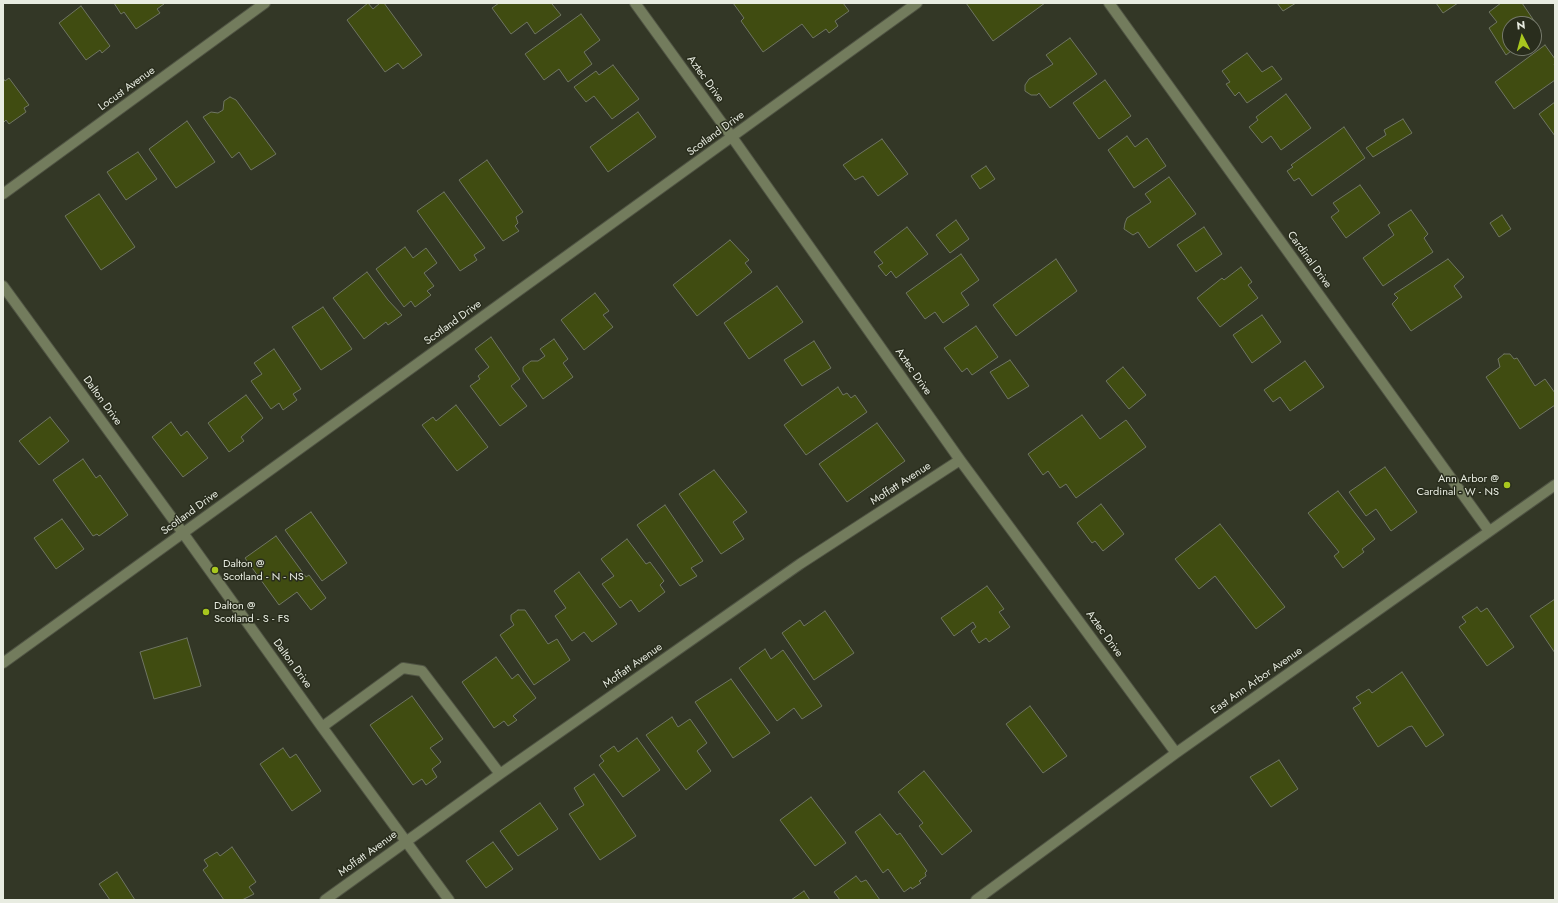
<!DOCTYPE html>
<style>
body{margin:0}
#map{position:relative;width:1558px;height:903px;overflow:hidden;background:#333726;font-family:Jost,sans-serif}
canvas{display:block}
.frame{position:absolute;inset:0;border:4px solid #e8ece1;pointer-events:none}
.north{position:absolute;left:1502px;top:16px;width:40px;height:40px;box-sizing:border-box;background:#292d1d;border:1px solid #75796b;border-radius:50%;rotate:354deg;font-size:11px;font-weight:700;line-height:16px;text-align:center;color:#e8ece1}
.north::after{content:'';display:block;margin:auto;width:14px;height:18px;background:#a8c71e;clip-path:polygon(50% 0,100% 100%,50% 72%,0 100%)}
</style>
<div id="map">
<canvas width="1558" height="903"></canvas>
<div class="frame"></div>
<div class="north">N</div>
</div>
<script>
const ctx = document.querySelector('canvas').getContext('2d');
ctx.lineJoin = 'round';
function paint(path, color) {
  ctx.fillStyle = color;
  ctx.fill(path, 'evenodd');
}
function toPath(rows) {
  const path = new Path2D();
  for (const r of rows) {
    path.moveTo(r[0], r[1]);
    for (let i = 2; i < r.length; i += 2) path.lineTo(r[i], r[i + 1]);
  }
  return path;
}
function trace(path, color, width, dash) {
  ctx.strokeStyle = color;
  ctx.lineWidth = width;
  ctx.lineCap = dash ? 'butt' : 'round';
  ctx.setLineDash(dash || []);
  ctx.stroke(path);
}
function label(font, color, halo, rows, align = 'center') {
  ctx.font = font + ' Jost,sans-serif';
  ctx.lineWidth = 3;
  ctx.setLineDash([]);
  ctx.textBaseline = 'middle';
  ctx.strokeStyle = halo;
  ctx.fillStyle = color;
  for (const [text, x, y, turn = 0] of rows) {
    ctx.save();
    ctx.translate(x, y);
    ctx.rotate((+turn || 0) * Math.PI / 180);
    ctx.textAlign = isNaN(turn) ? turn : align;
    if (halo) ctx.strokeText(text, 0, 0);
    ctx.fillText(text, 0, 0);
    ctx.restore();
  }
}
const building = toPath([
 [114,3,163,3,164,4,157,9,160,13,136,29,124,12,121,14,114,3],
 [368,3,373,9,380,3,384,3,422,55,403,69,398,63,385,72,347,20,368,3],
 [499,3,554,3,552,4,561,15,535,34,527,22,511,34,492,8,499,3],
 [733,3,843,3,849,11,835,21,838,26,829,33,826,29,813,38,802,24,763,52,741,21,744,18,733,3],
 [966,3,1045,3,993,41,966,3],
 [1277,3,1296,3,1283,11,1277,3],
 [1436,3,1458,3,1443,13,1436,3],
 [1501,3,1522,3,1541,31,1534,35,1534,24,1510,24,1510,48,1515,48,1506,55,1489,28,1497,22,1489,12,1501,3],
 [81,6,110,46,102,53,100,50,86,60,59,23,81,6],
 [581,14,600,40,584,52,592,64,568,82,559,69,544,80,525,54,581,14],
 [1070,38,1097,74,1050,108,1039,93,1037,95,1031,95,1025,91,1025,85,1029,79,1053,64,1046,55,1070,38],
 [1545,45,1555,59,1555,63,1554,64,1555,66,1555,80,1514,109,1495,82,1545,45],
 [1247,53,1262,72,1272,66,1282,79,1247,103,1239,92,1235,96,1226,84,1230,82,1222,71,1247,53],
 [613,65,639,99,612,119,594,96,586,102,574,87,596,71,599,75,613,65],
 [3,78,5,81,9,78,29,105,24,108,26,112,9,124,6,120,3,123,3,78],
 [1105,80,1131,116,1099,139,1073,103,1105,80],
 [1286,94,1311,128,1281,150,1271,136,1262,143,1249,127,1258,120,1256,117,1286,94],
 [230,97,236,100,276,154,251,170,239,152,232,158,203,117,211,112,218,113,223,110,224,101,230,97],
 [1555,102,1555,136,1539,114,1555,102],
 [638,112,656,137,608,172,590,147,638,112],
 [1403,119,1412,133,1373,157,1366,148,1386,135,1384,130,1403,119],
 [187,121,215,162,176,188,149,149,187,121],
 [1344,127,1365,158,1312,196,1299,178,1294,181,1287,171,1293,167,1291,165,1344,127],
 [1127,136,1135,147,1147,138,1166,166,1134,188,1108,150,1127,136],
 [882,139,908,174,878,196,863,176,855,180,843,165,882,139],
 [138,152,157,179,126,200,107,172,138,152],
 [487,160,523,212,516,217,518,223,515,226,519,231,503,241,459,180,487,160],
 [986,166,995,179,980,189,971,176,986,166],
 [1169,177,1196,214,1149,248,1138,232,1133,235,1124,229,1125,223,1127,218,1151,202,1145,194,1169,177],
 [1360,185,1380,213,1346,238,1331,217,1339,211,1333,203,1360,185],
 [444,192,485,248,474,255,477,260,460,271,417,211,444,192],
 [99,194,135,247,101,270,65,216,99,194],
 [1411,210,1428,234,1424,238,1433,252,1383,286,1363,258,1394,235,1388,225,1411,210],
 [1502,215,1511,229,1499,237,1490,223,1502,215],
 [956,220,969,239,950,253,936,235,956,220],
 [907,227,928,254,896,278,891,271,886,276,878,266,883,263,874,252,907,227],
 [1204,227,1222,254,1196,272,1177,245,1204,227],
 [730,240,749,260,745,263,752,272,697,316,673,285,730,240],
 [405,247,413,258,426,248,437,263,424,273,434,286,427,291,431,295,415,307,411,301,404,307,376,269,405,247],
 [961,254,979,280,961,293,969,305,943,323,935,312,925,319,906,293,961,254],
 [1056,259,1077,291,1016,336,993,305,1056,259],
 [1448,259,1464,277,1454,286,1462,297,1411,331,1392,304,1398,298,1394,294,1448,259],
 [1241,267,1252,282,1248,285,1258,298,1220,327,1197,298,1222,278,1224,280,1241,267],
 [367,272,388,300,402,315,388,325,386,322,364,339,333,298,367,272],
 [777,286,803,322,749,359,724,323,777,286],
 [595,293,609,311,603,315,613,327,584,350,561,320,595,293],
 [323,307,352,349,321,370,292,327,323,307],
 [1262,315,1281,342,1252,363,1233,335,1262,315],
 [976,326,998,357,972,375,967,368,962,372,944,348,976,326],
 [491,337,520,379,511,386,527,406,500,426,470,386,480,379,478,376,489,367,475,349,491,337],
 [554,339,568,359,563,363,573,377,543,399,523,371,523,367,531,361,538,361,545,356,540,349,554,339],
 [814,341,831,368,802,386,784,360,814,341],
 [274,349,301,389,293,394,297,400,283,410,279,403,271,409,251,381,262,374,254,363,274,349],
 [1504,354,1510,354,1514,359,1517,358,1535,386,1545,379,1555,393,1555,405,1520,429,1486,377,1500,367,1498,359,1504,354],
 [1010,360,1029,386,1008,399,990,372,1010,360],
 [1305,361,1324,387,1290,411,1280,397,1273,402,1264,390,1305,361],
 [1123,367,1146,395,1129,409,1106,381,1123,367],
 [838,387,843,395,847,393,851,398,855,395,867,412,806,455,784,425,838,387],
 [246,395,263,418,241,437,244,441,229,452,208,423,246,395],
 [456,405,488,447,457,471,422,425,433,417,436,421,456,405],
 [1082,415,1100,439,1126,420,1146,447,1076,498,1066,484,1060,488,1048,471,1043,475,1028,454,1082,415],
 [50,417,69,441,39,465,19,441,50,417],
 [171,422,181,436,187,431,208,458,183,477,152,437,171,422],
 [877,423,905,461,847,502,819,464,877,423],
 [83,459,96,478,100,475,128,515,99,536,97,534,93,536,53,480,83,459],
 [1385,467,1417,512,1391,531,1376,509,1366,516,1349,492,1385,467],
 [714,470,747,512,733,522,744,539,721,554,679,494,714,470],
 [1338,491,1375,539,1362,549,1364,552,1343,568,1334,556,1339,552,1308,513,1338,491],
 [1101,504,1124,534,1103,551,1095,541,1092,543,1077,523,1101,504],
 [665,505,703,561,691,568,697,576,680,586,637,525,665,505],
 [311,512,347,563,322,581,285,530,311,512],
 [62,519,84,549,56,569,34,538,62,519],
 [1220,524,1285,607,1256,629,1215,576,1199,589,1175,559,1220,524],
 [276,536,306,577,309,575,326,598,311,610,297,592,279,605,245,558,276,536],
 [627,539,646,564,650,562,664,581,660,585,665,592,639,612,631,600,620,608,602,584,614,576,601,559,627,539],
 [579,572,617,624,592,642,584,632,572,641,555,616,566,608,554,591,579,572],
 [987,586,1004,609,999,612,1010,627,989,642,986,638,979,643,971,631,976,627,973,622,954,636,941,618,987,586],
 [1555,599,1555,653,1530,616,1555,599],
 [1477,607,1481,612,1487,608,1514,647,1487,666,1459,627,1466,622,1462,617,1477,607],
 [518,610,525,610,548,644,557,639,570,660,534,685,500,635,514,625,511,620,511,615,518,610],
 [825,611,854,653,814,680,782,633,800,620,804,626,825,611],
 [187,638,201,686,154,699,140,652,187,638],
 [765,649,771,659,783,650,822,706,802,719,794,708,777,721,739,668,765,649],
 [496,657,512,679,518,674,536,698,513,716,517,720,508,726,504,721,494,728,462,682,496,657],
 [1402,672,1444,735,1426,747,1412,726,1408,727,1378,747,1353,708,1361,703,1356,697,1369,689,1372,693,1402,672],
 [731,679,770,733,733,758,695,702,731,679],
 [412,696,443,739,430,748,441,762,432,769,437,777,426,785,422,779,413,785,370,725,412,696],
 [1030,706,1067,756,1043,773,1006,724,1030,706],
 [672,717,678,727,690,719,707,743,697,751,711,771,686,790,646,735,672,717],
 [637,738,660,770,623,797,599,765,604,761,600,756,614,746,618,752,637,738],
 [283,748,290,758,296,754,321,791,292,811,260,764,283,748],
 [1279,760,1298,789,1271,807,1250,777,1279,760],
 [924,771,972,831,942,855,919,826,923,823,898,792,924,771],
 [594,774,636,836,600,860,569,814,584,805,574,788,594,774],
 [811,797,846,843,815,866,780,820,811,797],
 [540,803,558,829,518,856,500,831,540,803],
 [880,814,897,835,900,833,927,871,925,873,926,876,919,881,921,883,912,889,911,887,904,892,888,869,883,873,855,832,880,814],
 [493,842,513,869,486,888,466,861,493,842],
 [232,847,256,882,249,887,254,894,242,900,224,900,203,870,208,866,204,860,217,852,220,856,232,847],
 [117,872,135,900,110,900,99,884,117,872],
 [856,876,861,882,866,880,880,900,840,900,834,892,856,876],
 [804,891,810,900,791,900,804,891]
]);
const minor = toPath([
 [635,3,732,137,960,460,1176,753],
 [1109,3,1489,531],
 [3,194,265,3],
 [3,286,183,533,322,727,449,900],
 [3,663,917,3],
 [322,727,403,668,422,671,500,774],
 [325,900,500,774,800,564,960,460],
 [976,900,1176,753,1555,485]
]);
const markers = [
 [1507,485,4,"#a8c71e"],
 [215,570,4,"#a8c71e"],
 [206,612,4,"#a8c71e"]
];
const streetNames = [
 ["Aztec Drive",705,79,54],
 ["Locust Avenue",127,89,-36],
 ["Scotland Drive",716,134,-36],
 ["Cardinal Drive",1309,260,54],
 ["Scotland Drive",453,323,-36],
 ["Aztec Drive",913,372,55],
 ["Dalton Drive",102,401,54],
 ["Moffatt Avenue",901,484,-33],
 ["Scotland Drive",190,513,-36],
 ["Aztec Drive",1104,634,54],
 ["Dalton Drive",292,664,54],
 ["Moffatt Avenue",633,666,-35],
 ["East Ann Arbor Avenue",1257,681,-35],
 ["Moffatt Avenue",368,854,-36]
];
const poiNames = [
 ["Ann Arbor @",1499,479,"right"],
 ["Cardinal - W - NS",1499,492,"right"],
 ["Dalton @",223,564],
 ["Scotland - N - NS",223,577],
 ["Dalton @",214,606],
 ["Scotland - S - FS",214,619]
];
paint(building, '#404c11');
trace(building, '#6f7562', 1);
trace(minor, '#505444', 12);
trace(minor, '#737c5d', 10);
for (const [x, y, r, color] of markers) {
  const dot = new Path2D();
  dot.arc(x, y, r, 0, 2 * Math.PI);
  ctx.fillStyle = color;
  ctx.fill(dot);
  trace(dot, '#292d1d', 1.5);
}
label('11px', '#e8ece1', '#292d1d', streetNames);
label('11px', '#e8ece1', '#292d1d', poiNames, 'left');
</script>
